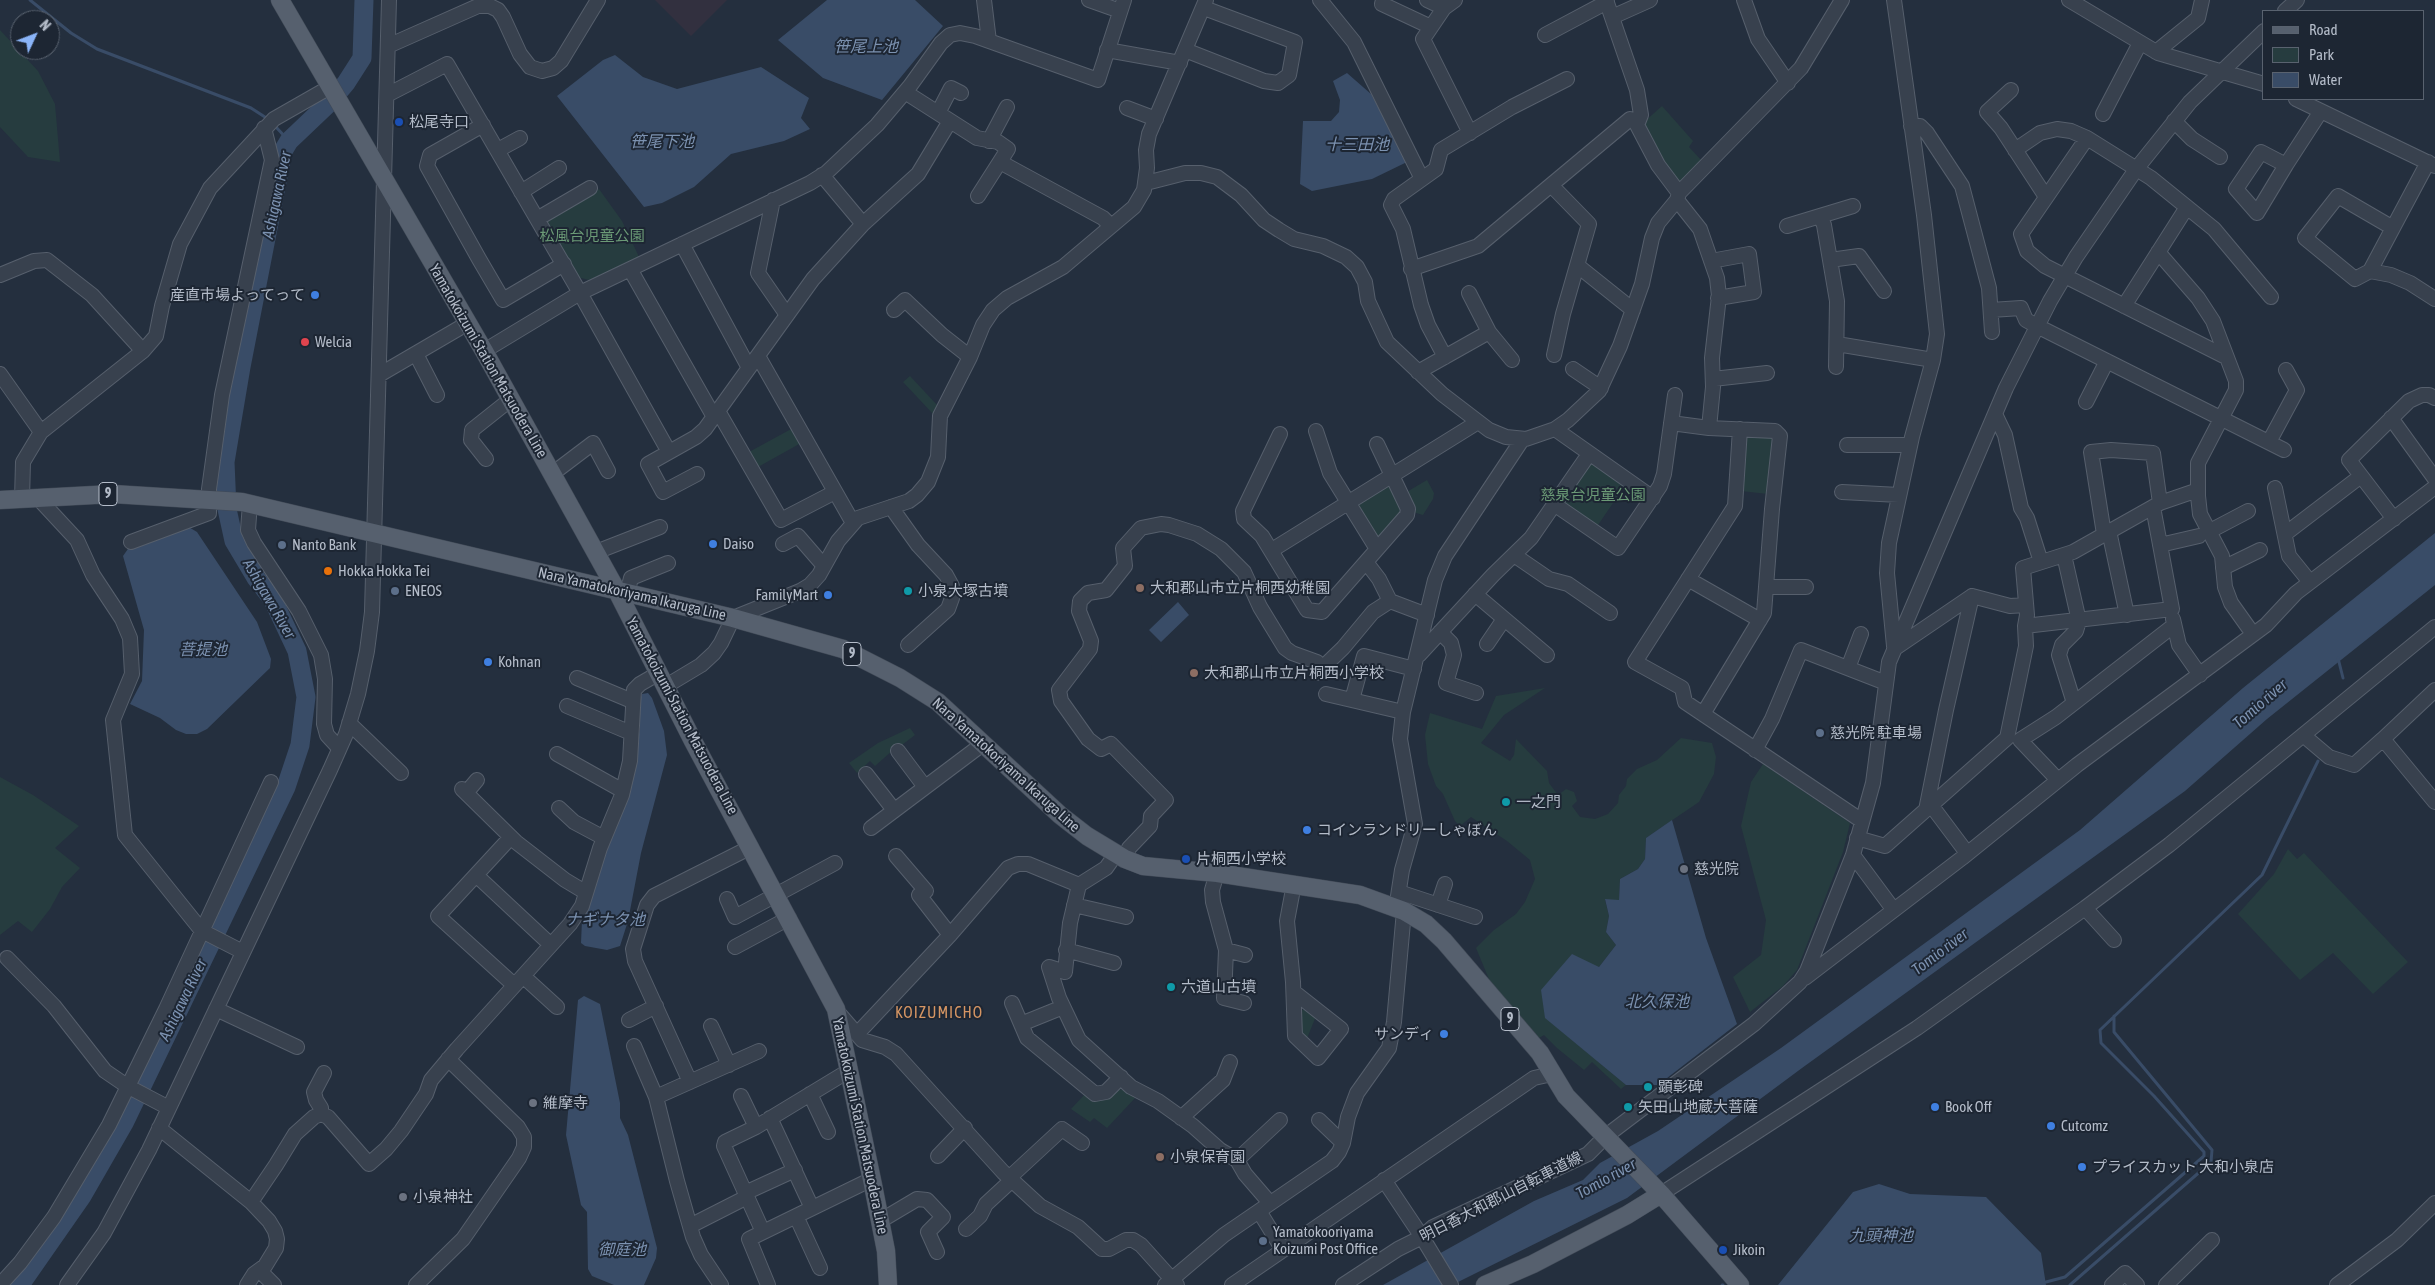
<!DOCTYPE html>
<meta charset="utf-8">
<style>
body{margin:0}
#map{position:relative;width:2435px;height:1285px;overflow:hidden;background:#242f3e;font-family:"Asap Condensed",sans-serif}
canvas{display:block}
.legend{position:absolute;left:2262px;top:10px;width:162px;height:90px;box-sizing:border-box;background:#1d2633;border:1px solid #59626f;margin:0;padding:6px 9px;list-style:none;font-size:15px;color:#b4bcc9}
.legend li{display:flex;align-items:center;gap:10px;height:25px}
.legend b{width:25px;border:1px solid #59626f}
.north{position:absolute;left:10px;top:10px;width:50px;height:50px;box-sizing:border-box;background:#1d2633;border:1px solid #59626f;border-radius:50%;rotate:47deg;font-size:14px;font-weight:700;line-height:20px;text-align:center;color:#b4bcc9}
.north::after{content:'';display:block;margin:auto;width:18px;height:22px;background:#8ab4f8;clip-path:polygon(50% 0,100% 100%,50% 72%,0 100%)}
</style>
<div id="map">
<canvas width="2435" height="1285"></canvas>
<ul class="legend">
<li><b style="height:6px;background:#56606e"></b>Road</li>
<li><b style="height:14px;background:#263c3f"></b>Park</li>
<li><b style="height:14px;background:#394c67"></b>Water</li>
</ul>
<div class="north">N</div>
</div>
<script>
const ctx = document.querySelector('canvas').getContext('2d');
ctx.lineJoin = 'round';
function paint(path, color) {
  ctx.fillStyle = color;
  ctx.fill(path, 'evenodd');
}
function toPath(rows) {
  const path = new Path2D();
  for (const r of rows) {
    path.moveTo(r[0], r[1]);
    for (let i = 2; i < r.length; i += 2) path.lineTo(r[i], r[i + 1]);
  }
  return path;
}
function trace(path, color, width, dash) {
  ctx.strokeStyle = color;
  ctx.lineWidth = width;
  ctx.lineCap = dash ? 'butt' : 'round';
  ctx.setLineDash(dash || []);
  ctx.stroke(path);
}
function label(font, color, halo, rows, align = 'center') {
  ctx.font = font + ' "Asap Condensed","Noto Sans JP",sans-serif';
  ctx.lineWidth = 4;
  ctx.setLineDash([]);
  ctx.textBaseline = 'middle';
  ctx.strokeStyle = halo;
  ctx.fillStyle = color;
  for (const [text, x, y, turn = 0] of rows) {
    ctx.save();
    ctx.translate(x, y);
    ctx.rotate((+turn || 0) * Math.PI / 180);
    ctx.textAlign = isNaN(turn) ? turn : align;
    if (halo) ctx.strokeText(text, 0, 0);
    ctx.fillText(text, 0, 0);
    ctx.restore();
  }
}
const medical = toPath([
 [655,0,727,0,691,36]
]);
const green = toPath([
 [0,30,38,71,55,104,60,162,28,157,0,127],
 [1662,106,1693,141,1689,147,1702,161,1679,184,1674,181,1645,128,1644,122],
 [599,189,622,221,640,259,589,280,577,277,547,224,549,218],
 [910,376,938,406,934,415,903,382],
 [793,428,801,443,758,467,749,452],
 [1749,435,1769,436,1775,440,1768,494,1741,491,1745,441],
 [1596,462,1626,484,1596,528,1565,507,1563,500,1588,463],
 [1427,480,1434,493,1433,499,1423,515,1413,512,1405,493],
 [1385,484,1390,487,1402,506,1400,516,1375,541,1352,506],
 [1545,688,1504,715,1481,743,1510,761,1514,755,1516,739,1547,771,1549,783,1558,795,1566,789,1574,792,1577,801,1572,806,1580,817,1595,819,1608,814,1618,803,1619,795,1626,786,1627,779,1637,769,1657,760,1681,738,1712,743,1716,757,1714,774,1699,802,1646,838,1645,859,1638,869,1620,879,1619,900,1605,900,1609,916,1606,932,1616,945,1599,967,1546,1018,1626,1085,1621,1089,1592,1062,1584,1070,1557,1048,1544,1035,1539,1038,1491,984,1476,948,1494,930,1516,914,1525,902,1535,879,1530,860,1507,841,1471,817,1460,826,1455,821,1443,794,1436,786,1428,764,1425,735,1430,713,1482,729,1496,696],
 [910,728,915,735,898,748,895,745,891,748,892,751,875,766,870,761,857,773,849,763,878,743],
 [1763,764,1850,823,1843,852,1797,970,1783,986,1750,1012,1733,977,1761,955,1766,920,1741,826,1751,782],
 [0,777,33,795,79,826,55,848,80,868,62,887,50,909,32,932,18,921,0,935],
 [2288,849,2297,859,2304,853,2408,962,2373,994,2333,953,2300,980,2238,914,2274,874],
 [1306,1009,1316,1016,1306,1041,1300,1031,1299,1011],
 [1126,1089,1136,1097,1107,1128,1094,1118,1090,1122,1071,1109,1086,1093,1094,1100,1110,1098,1118,1090]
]);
const water = toPath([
 [827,0,915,0,943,26,882,100,823,78,778,40],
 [615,55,643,77,677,89,761,67,809,98,801,118,810,129,784,141,731,154,694,187,662,203,644,207,557,96,603,60],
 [1347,73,1371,94,1407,162,1372,179,1312,191,1300,184,1303,121,1331,121,1339,112,1340,100,1333,81],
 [187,526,197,532,257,622,271,659,270,668,207,729,197,734,186,734,176,730,160,718,130,704,142,681,144,630,123,556,130,546],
 [2435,533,2435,585,2267,719,2185,791,1802,1068,1627,1198,1452,1285,1383,1285,1534,1201,1583,1180,1600,1163,1658,1131,1781,1048,2080,830,2243,688],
 [1178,602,1189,615,1161,642,1149,630],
 [648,693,652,698,664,731,667,755,641,853,628,921,620,946,607,950,585,946,581,943,582,920,625,798,634,765,640,728,638,705,642,694],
 [1672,820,1706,938,1737,1024,1658,1085,1626,1085,1545,1018,1541,990,1572,954,1599,967,1616,945,1606,932,1609,916,1605,899,1619,900,1620,879,1638,869,1645,859,1646,838],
 [584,996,600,1004,620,1103,620,1118,628,1135,657,1248,656,1258,644,1285,614,1285,592,1276,588,1269,587,1212,581,1205,566,1135,578,1000],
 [1879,1184,1910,1194,1986,1197,2041,1253,2046,1285,1778,1285,1853,1192]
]);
const stream = toPath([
 [30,0,71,33,97,49,251,108,268,119],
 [275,126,289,141],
 [2338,658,2343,678],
 [2046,1282,2065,1277,2204,1156,2204,1152,2154,1096,2101,1043,2100,1030,2262,875,2318,761],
 [1722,1285,1723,1285],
 [2070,1285,2211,1162,2212,1150,2114,1032,2114,1016]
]);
const river = toPath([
 [20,1285,82,1196,124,1123,286,787,300,745,306,697,297,651,273,600,256,578,234,541,227,509,225,462,241,367,283,151,289,141,330,102,346,83,362,58,364,0]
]);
const minor = toPath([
 [984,0,989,41],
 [1089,0,1120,11],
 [1320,0,1354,42,1422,179],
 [1383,0,1382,4,1431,27],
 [1427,0,1444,8],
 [1455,0,1444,8,1423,39,1470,133],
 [1606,0,1637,90,1641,115,1637,125,1658,165,1679,193],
 [1744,0,1758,39,1788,83],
 [2069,0,2158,53,2264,84],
 [2285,11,2297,0],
 [1612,17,1650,0],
 [1545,35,1607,2],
 [388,46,478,6,490,6,498,10,503,17,520,54,530,67,542,71,553,68,561,61,598,0],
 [1107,50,1180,63],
 [1185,50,1264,81,1278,83,1289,75,1295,42,1204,8],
 [2156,52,2198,18,2202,0],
 [2011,90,1987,112,2001,128,2046,197],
 [905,92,977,138,998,142,1008,149,978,196],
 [387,95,447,64,580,293,669,452],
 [2296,99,2435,166],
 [1127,108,1156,119],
 [938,113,951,88,961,93],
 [2103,114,2140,43],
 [2174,121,2192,139,2220,157],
 [483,125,430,155,427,166,479,259,503,300,564,264],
 [1911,126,1920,126,1927,133,1962,186,1989,288,1992,332],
 [2087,138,2021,234,2027,251,2045,266,2226,357],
 [989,141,1007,107],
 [498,150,520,138],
 [2015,150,2040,133,2057,129,2071,131,2087,138,2151,178,2214,229,2271,297],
 [1000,162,1103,218,1111,226],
 [2286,165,2261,152,2236,189,2257,213,2286,165,2321,111],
 [822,175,863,224],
 [1146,183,1185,173,1201,173,1217,177,1241,195,1264,220,1279,230,1294,239,1323,246,1346,257,1357,267,1365,282,1368,301,1387,342,1442,394,1489,430,1506,437,1526,439,1555,429,1568,420,1599,391,1620,346,1642,284,1652,238,1658,223,1677,200,1679,193,1801,68,1842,0],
 [1551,185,1589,224,1563,314,1554,355],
 [521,192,559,168],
 [773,200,758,273,787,315],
 [1677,200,1700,229,1717,278,1719,296,1712,358,1713,387,1709,428],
 [1820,216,1824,225,1837,301,1836,367],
 [537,219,590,188],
 [1787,226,1853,206],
 [2393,228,2338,196,2305,238,2355,279,2370,271,2391,275,2410,283,2435,299],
 [682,244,749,368],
 [2158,252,2198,298,2213,321,2236,381,2236,390,2198,463,2198,496,2200,514,2222,556,2225,587,2231,603,2253,634],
 [1830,260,1859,256,1884,291],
 [1711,261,1749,254,1754,292,1718,298],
 [1578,266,1633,310],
 [630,269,714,417],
 [1411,269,1478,246,1630,119,1638,121],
 [2370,271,2428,162],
 [0,275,34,261,47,260,92,295,143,351],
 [1469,293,1489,332,1512,360],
 [2124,306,2187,207],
 [894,310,905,300,942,335,970,357],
 [1991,310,2021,308,2026,320,2037,326,2284,450],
 [1837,344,1933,360],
 [484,351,580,293,810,183,826,173,877,125,910,86,941,43,950,35,960,33,975,36,1098,80,1124,0],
 [416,354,437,395],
 [758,356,853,523],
 [1445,357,1428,325,1421,305,1403,229,1391,205,1394,199,1436,169,1441,150,1512,107,1567,79],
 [1573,369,1601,388],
 [1418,372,1489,332],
 [0,374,41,432],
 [379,375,468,323],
 [1713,379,1767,373],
 [2086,402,2107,361],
 [718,411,781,520,835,492],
 [1995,414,2005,435,2021,508,2027,518,2041,562],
 [2391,418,2435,479],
 [1671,423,1709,428,1775,431,1780,436,1772,509,1764,613,1703,714],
 [1555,429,1653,498],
 [1740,429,1735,506,1635,662,1682,688,1685,702,1862,821],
 [1316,431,1330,473,1377,549],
 [1280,434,1243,511,1244,519,1262,536,1307,610,1322,612,1407,515,1408,509,1377,444],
 [2269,442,2297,390,2286,370],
 [1847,445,1910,445],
 [486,459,471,440,472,430,511,399],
 [552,474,593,443,608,471],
 [697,474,663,492,648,464,696,437,705,429,813,279,863,224,918,174,950,121],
 [2275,488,2289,556,2310,582],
 [1842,492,1899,495],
 [38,498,77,540,93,575,122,619,130,638,132,674,113,720,125,835,202,931,243,952],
 [22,499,23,462,41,432,143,351,156,336,162,306,180,244,210,188,274,119,330,87],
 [250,503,248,530,254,543,299,611,321,655,325,679,324,724,327,735,339,748],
 [1554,504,1618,548,1660,486,1664,474,1675,395],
 [891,507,918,545,946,575,952,586,952,598,948,609,908,645],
 [2394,519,2349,460,2409,401,2422,395,2429,395,2435,398],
 [2109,531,2127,615],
 [2210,531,2248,511],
 [2104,534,2091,452,2111,450,2153,453,2160,503],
 [2285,534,2361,476],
 [131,542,209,513,209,489,222,395,272,160,264,128],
 [783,544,798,536,824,566],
 [2160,545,2199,536],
 [1272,550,1478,422],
 [596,552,660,527],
 [1514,555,1549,579,1568,584,1610,613],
 [2064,555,2079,621,2076,631,2062,645,2059,655,2074,703],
 [1366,562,1379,579,1390,601,1427,615],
 [2223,568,2260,550],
 [1688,579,1760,620],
 [1766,587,1806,587],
 [627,594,631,578,668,563],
 [1475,594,1547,655],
 [1972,596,2010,606,2026,605],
 [2173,619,2179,645,2200,675],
 [2025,626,2172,609,2153,507],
 [1440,632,1451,643,1454,655,1446,683,1476,693],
 [1487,644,1504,619],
 [1894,646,1887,573,1889,543,1912,437,1933,360,1937,334,1924,215,1894,0],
 [1894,649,1972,596],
 [1419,655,1493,575,1531,538,1589,454],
 [1848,668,1861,634],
 [1317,673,1343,648,1373,612,1390,601],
 [577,678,632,701],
 [666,686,701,665,714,653,721,643,733,618,800,591,810,585,819,575,838,541,858,518,909,501,917,495,928,482,938,457,940,416,970,357,983,325,993,310,1007,298,1063,267,1134,207,1144,190,1147,168,1146,150,1149,134,1206,0],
 [1326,694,1403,712],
 [1352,700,1364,656,1414,669],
 [567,706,631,733],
 [349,723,401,773],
 [2303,735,2329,757,2354,765,2383,739,2435,802],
 [2383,739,2435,690],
 [1755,750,1772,719,1801,650,1886,683],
 [898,751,925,787],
 [557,754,623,791],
 [866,774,894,810],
 [2058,780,2020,740,2056,717,2173,626],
 [462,789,516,842,565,880,585,892],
 [466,793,477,780],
 [1931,805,1967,853],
 [559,808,574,822,604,838],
 [1926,810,1946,710,1972,596],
 [871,828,984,743],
 [511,837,438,916,514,985],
 [1857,838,1885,846,2007,738,2026,646,2025,626,2027,615,2023,568,2073,552,2160,503,2198,490],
 [1853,855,1893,909],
 [896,856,926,891,919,895,950,935],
 [1125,859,1129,848,1150,826,1151,816,1166,800,1111,744,1101,749,1088,739,1061,701,1059,690,1090,649,1091,641,1079,611,1080,601,1088,593,1106,590,1125,566,1123,548,1141,528,1161,524,1169,525,1197,534,1221,549,1244,572,1260,607,1285,648,1292,653,1317,662,1322,668],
 [1217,873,1212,890,1213,902,1226,950,1224,998,1244,1003],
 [476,875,551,945],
 [1079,885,1070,923,1065,972,1049,967,1059,998,1079,1040,1131,1087,1158,1101,1193,1126,1220,1150,1237,1160,1245,1174,1270,1203],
 [1399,892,1475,917],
 [727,899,735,917,835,863],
 [1074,905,1126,917],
 [1438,905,1445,884],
 [2085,908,2114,940],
 [735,947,789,918],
 [1066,950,1114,963],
 [1226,950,1245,955],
 [7,958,54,1006,105,1071,127,1086,169,1108],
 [523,976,557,1007],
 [1805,978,1962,858,2077,765,2266,625,2296,593,2435,487],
 [1294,992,1341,1029,1318,1058,1295,1036,1293,982,1287,921,1294,884],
 [1012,1003,1027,1038,1095,1094,1106,1092,1121,1077],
 [216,1009,297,1047],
 [836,1010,862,1040,885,1047,896,1054,1003,1172,1040,1206,1078,1227,1102,1249,1109,1249,1126,1240,1133,1240,1141,1245,1177,1285],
 [629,1020,656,1006],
 [1021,1024,1063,1007],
 [711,1026,729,1065],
 [857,1034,950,935,1008,868,1018,864,1028,864,1079,885,1106,868,1116,854],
 [634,1046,656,1097,677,1181,693,1237,701,1255,721,1285],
 [690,1082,635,961,633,949,647,905,654,896,751,847],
 [810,1094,828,1132],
 [741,1096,756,1127],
 [656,1097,759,1051],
 [321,1114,321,1108,316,1100,314,1092,324,1073],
 [770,1118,812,1208],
 [1181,1118,1223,1080,1230,1062],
 [1319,1120,1343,1143],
 [159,1128,251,1202,269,1221,275,1231,277,1239,276,1248,265,1266,254,1274,247,1285],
 [938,1156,965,1128],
 [1237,1160,1280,1120],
 [1009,1178,1062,1129,1082,1143],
 [1384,1180,1422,1237,1451,1285],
 [745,1193,795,1170],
 [1661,1194,1917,1028,2085,908,2169,845,2435,627],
 [251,1202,276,1165,295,1134,314,1117,321,1114,328,1117,369,1164,386,1149,401,1131,426,1094,431,1080,457,1049,570,924,582,906,600,848,622,795,630,761,634,690,640,684,659,673],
 [1259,1211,1283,1250],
 [796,1216,820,1268],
 [880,1221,917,1199,927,1200,943,1217,928,1232,937,1252],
 [690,1226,747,1197],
 [966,1229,980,1216,986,1204,1012,1180],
 [763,1232,724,1146,725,1142,756,1127,850,1070],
 [260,1271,274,1285],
 [0,1285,20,1263,54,1217,109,1125,166,1009,271,782],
 [67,1285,104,1233,149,1150,330,770,346,734,358,694,367,651,372,612,389,0],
 [416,1285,463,1239,519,1158,524,1147,524,1137,518,1127,448,1059],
 [768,1285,749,1239,872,1179],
 [1165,1285,1224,1235,1332,1161,1339,1152,1343,1143,1348,1117,1357,1093,1389,1048,1394,1022,1404,911,1398,896,1402,870,1415,824,1400,739,1403,712,1435,580,1445,556,1522,440],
 [1232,1285,1502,1100,1534,1078,1552,1074],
 [1343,1285,1398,1249,1422,1237,1433,1227,1588,1154,1606,1136,1754,1024,1800,982,1807,971,1853,855,1873,783,1889,662,2006,388,2050,301,2076,257,2137,168,2190,102,2264,31],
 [2112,1285,2125,1273,2137,1285],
 [2166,1285,2212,1240],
 [2337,1285,2397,1240,2435,1203]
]);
const major = toPath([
 [280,0,484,351,617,591,693,741,836,1009,873,1185,886,1251,888,1285],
 [0,500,113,494,242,502,733,618,843,649,900,678,938,702,1060,815,1087,836,1125,859,1143,866,1217,873,1360,895,1404,911,1426,924,1444,941,1540,1053,1566,1096,1661,1194,1740,1285],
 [1485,1285,1533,1264,1627,1215,1661,1194]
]);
const markers = [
 [399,122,5,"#1a4fb4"],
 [315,295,5,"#3f7fe0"],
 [305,342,5,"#e0444e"],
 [713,544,5,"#3f7fe0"],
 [282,545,5,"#5c6f8a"],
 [328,571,5,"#e8710a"],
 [1140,588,5,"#8d6e63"],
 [395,591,5,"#5c6f8a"],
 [908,591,5,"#0f9aa8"],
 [828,595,5,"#3f7fe0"],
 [488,662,5,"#3f7fe0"],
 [1194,673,5,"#8d6e63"],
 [1820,733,5,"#5c6f8a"],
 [1506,802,5,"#0f9aa8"],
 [1307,830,5,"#3f7fe0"],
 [1186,859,5,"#1a4fb4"],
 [1684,869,5,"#6b7280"],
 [1171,987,5,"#0f9aa8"],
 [1444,1034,5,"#3f7fe0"],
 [1648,1087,5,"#0f9aa8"],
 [533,1103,5,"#6b7280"],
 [1628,1107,5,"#0f9aa8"],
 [1935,1107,5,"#3f7fe0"],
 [2051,1126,5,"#3f7fe0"],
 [1160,1157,5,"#8d6e63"],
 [2082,1167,5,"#3f7fe0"],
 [403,1197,5,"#6b7280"],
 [1263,1241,5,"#5c6f8a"],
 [1723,1250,5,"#1a4fb4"]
];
const shields = [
 [108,494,18],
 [852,654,18],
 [1510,1019,18]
];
const shieldNames = [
 ["9",108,494],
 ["9",852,654],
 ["9",1510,1019]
];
const poiNames = [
 ["松尾寺口",409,122],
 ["産直市場よってって",305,295,"right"],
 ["Welcia",315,342],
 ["Daiso",723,544],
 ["Nanto Bank",292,545],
 ["Hokka Hokka Tei",338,571],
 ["大和郡山市立片桐西幼稚園",1150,588],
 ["ENEOS",405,591],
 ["小泉大塚古墳",918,591],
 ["FamilyMart",818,595,"right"],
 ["Kohnan",498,662],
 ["大和郡山市立片桐西小学校",1204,673],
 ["慈光院 駐車場",1830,733],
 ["一之門",1516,802],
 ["コインランドリーしゃぼん",1317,830],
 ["片桐西小学校",1196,859],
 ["慈光院",1694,869],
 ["六道山古墳",1181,987],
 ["サンディ",1434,1034,"right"],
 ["顕彰碑",1658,1087],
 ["維摩寺",543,1103],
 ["矢田山地蔵大菩薩",1638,1107],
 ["Book Off",1945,1107],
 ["Cutcomz",2061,1126],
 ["小泉保育園",1170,1157],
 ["プライスカット 大和小泉店",2092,1167],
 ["小泉神社",413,1197],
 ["Yamatokooriyama",1273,1232],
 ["Koizumi Post Office",1273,1249],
 ["Jikoin",1733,1250]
];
const parkNames = [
 ["松風台児童公園",592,236],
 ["慈泉台児童公園",1593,495]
];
const streetNames = [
 ["Yamatokoizumi Station Matsuodera Line",488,361,60],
 ["Nara Yamatokoriyama Ikaruga Line",632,594,13],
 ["Yamatokoizumi Station Matsuodera Line",682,716,62],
 ["Nara Yamatokoriyama Ikaruga Line",1006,765,42],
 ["Yamatokoizumi Station Matsuodera Line",860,1126,78],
 ["明日香大和郡山自転車道線",1501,1197,-27]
];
const waterNames = [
 ["笹尾上池",866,47],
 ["笹尾下池",662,142],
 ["十三田池",1357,145],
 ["Ashigawa River",277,195,-78],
 ["Ashigawa River",269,599,60],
 ["菩提池",203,650],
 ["Tomio river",2260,704,-41],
 ["ナギナタ池",605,920],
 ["Tomio river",1940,952,-37],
 ["Ashigawa River",183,1000,-64],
 ["北久保池",1657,1002],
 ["Tomio river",1606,1179,-29],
 ["九頭神池",1881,1236],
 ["御庭池",622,1250]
];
const neighbourhoodNames = [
 ["KOIZUMICHO",939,1013]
];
paint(medical, '#32303f');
paint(green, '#263c3f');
paint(water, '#394c67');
trace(stream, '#394c67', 3);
trace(river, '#394c67', 19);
trace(minor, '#565f6c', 16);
trace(major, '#414a57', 19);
trace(minor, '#38414e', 14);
trace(major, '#56606e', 18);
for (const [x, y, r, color] of markers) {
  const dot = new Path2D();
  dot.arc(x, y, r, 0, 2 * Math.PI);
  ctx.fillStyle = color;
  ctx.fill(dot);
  trace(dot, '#1d2633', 2);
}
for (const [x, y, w] of shields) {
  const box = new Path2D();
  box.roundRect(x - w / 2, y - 11.5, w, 23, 4);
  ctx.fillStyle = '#1d2633';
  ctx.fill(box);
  trace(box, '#b4bcc9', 1);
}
label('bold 14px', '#b4bcc9', null, shieldNames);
label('15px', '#b4bcc9', '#1d2633', poiNames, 'left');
label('15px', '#6b9a76', '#1d2633', parkNames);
label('15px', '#b4bcc9', '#1d2633', streetNames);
label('italic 16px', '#7c92b1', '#1d2633', waterNames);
ctx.letterSpacing = '1px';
label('16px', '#d59563', '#1d2633', neighbourhoodNames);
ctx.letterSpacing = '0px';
</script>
